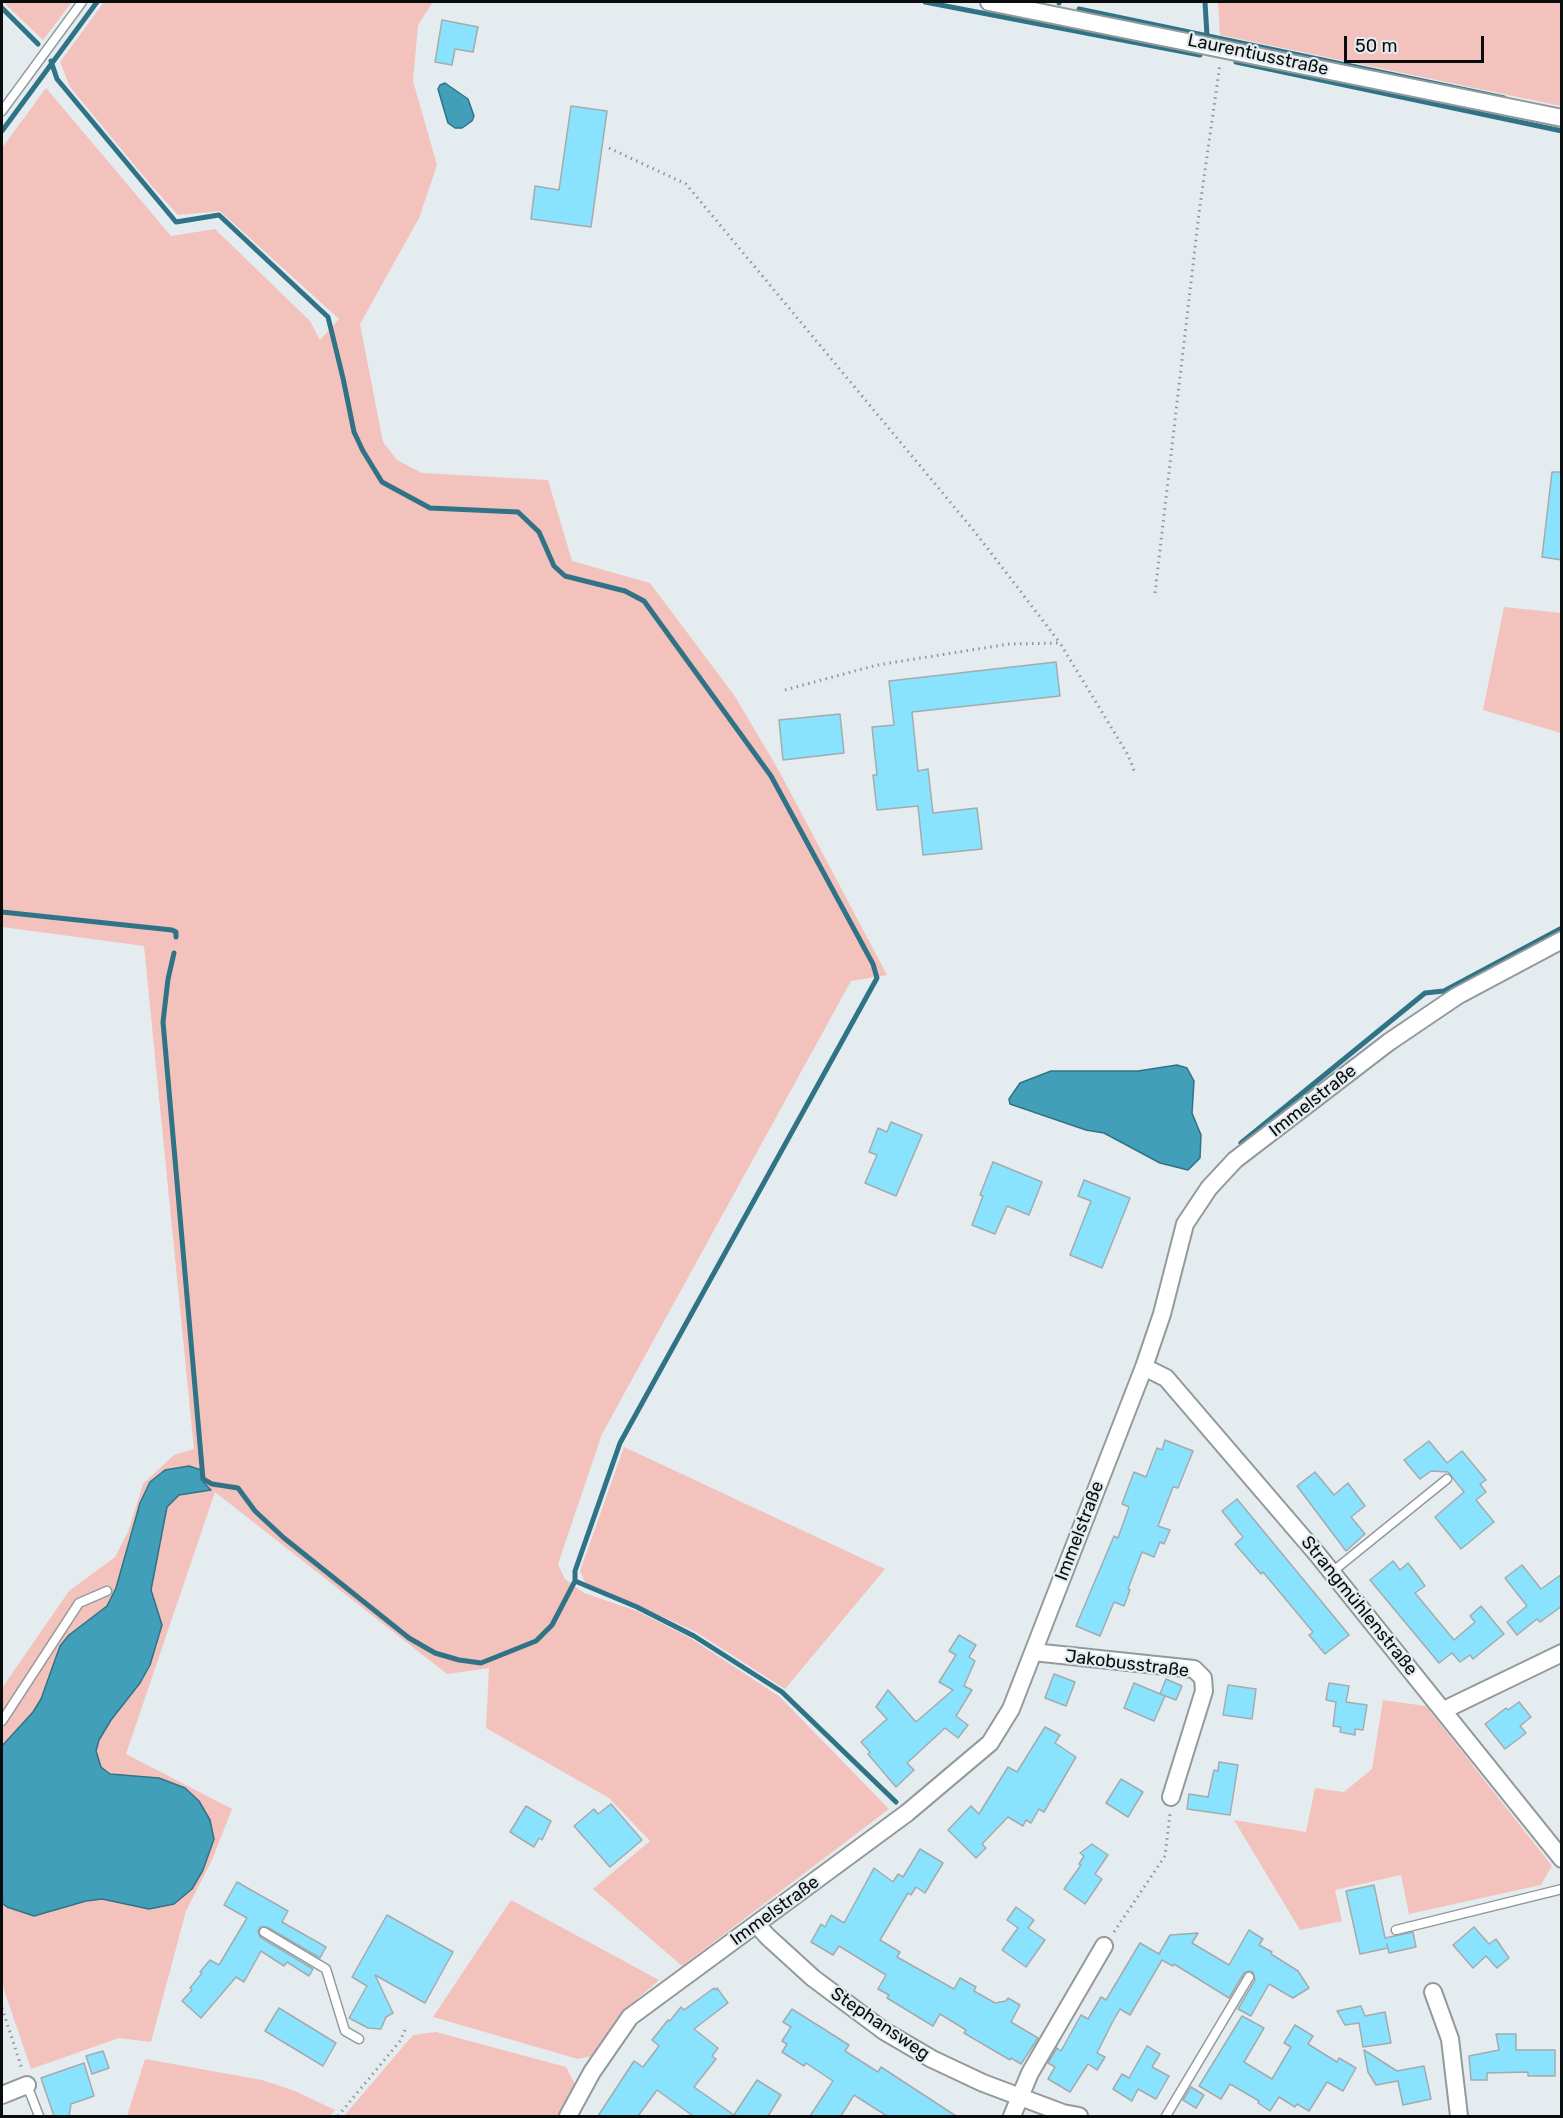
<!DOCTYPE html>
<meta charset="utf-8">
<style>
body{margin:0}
#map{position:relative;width:1563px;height:2118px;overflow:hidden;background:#e4ecef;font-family:Rubik,sans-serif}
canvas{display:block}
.frame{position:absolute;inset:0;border:3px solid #0a0d0e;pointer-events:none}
.scale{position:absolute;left:1344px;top:36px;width:140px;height:27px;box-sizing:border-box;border:3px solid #0a0d0e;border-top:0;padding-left:8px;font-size:18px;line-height:21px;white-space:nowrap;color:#0a0d0e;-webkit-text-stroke:4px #e4ecef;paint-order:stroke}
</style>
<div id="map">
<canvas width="1563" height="2118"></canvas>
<div class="frame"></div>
<div class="scale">50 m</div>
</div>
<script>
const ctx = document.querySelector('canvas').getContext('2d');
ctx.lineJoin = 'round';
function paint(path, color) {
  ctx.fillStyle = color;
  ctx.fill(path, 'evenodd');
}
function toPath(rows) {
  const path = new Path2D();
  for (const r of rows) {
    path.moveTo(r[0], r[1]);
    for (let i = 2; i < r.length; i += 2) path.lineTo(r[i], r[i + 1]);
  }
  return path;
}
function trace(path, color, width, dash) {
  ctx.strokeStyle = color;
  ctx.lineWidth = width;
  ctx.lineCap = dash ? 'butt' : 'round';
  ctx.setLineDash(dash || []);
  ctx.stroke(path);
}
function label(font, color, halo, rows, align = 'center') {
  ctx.font = font + ' Rubik,sans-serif';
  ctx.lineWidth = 4.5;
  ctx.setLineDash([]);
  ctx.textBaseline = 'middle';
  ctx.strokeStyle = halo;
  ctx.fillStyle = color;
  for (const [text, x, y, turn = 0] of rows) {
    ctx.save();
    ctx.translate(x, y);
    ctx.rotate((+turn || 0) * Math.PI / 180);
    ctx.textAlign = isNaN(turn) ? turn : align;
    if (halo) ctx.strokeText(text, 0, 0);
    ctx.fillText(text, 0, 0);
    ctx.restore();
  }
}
const green = toPath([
 [3,2,72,2,43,40],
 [104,2,433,2,418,25,413,81,437,165,419,218,360,324,383,442,397,460,422,473,548,480,572,561,650,583,734,695,778,769,887,975,851,981,602,1434,558,1564,565,1579,584,1593,637,1611,692,1639,780,1697,889,1809,682,1966,593,1889,650,1841,609,1798,486,1728,489,1668,447,1674,215,1492,126,1754,232,1809,212,1860,186,1911,151,2042,119,2038,31,2069,2,1984,2,1688,69,1591,115,1557,128,1532,143,1484,174,1455,194,1449,144,946,2,927,2,148,46,88,171,236,215,229,310,321,320,340,339,319,220,211,178,215,150,184,70,87,60,62],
 [1218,2,1561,2,1561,106,1220,35],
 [1504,607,1561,613,1561,733,1483,710],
 [624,1447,885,1569,785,1689,696,1632,638,1605,586,1585,580,1571],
 [1383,1700,1426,1706,1552,1866,1541,1885,1409,1914,1401,1875,1335,1890,1342,1921,1300,1930,1234,1820,1306,1832,1315,1788,1344,1792,1372,1769],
 [511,1900,659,1980,622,2012,592,2056,578,2059,433,2017],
 [436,2032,566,2067,575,2084,557,2116,344,2116,413,2035],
 [145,2059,262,2080,295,2091,335,2110,330,2116,127,2116]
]);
const water = toPath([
 [445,83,468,99,474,116,472,121,462,128,455,128,448,123,438,89,440,85,445,83],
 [1177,1065,1187,1068,1194,1081,1192,1113,1201,1135,1200,1158,1188,1170,1160,1163,1104,1133,1086,1130,1010,1104,1009,1099,1020,1083,1051,1071,1138,1071,1177,1065],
 [189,1466,201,1470,204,1483,211,1490,179,1495,167,1507,151,1590,162,1625,150,1665,140,1683,111,1720,99,1740,96,1751,101,1767,110,1774,159,1778,185,1788,199,1801,210,1820,214,1839,203,1870,192,1889,174,1904,149,1909,102,1899,86,1901,34,1916,7,1907,2,1903,2,1746,33,1712,41,1699,60,1646,69,1635,107,1606,116,1588,140,1503,150,1482,165,1470,189,1466]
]);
const stream = toPath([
 [925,2,1200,55],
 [1205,2,1207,36],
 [1059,3,1059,2],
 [2,8,38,44],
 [1079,9,1504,98],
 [51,61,57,79,176,222,219,215,328,317,343,378,354,432,363,451,382,482,430,508,518,512,539,532,554,566,565,576,625,591,644,601,771,776,873,964,877,978,620,1443,575,1571,575,1581,552,1625,536,1641,481,1663,459,1660,435,1653,409,1638,284,1538,255,1511,238,1488,212,1484,203,1479,163,1022,168,979,174,953],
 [1236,62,1562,131],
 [2,131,97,2],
 [2,912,172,930,176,932,176,937],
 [1241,1143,1425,993,1444,991,1562,928],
 [575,1581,637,1607,694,1636,782,1692,896,1802]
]);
const building = toPath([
 [442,20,478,27,473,52,455,49,452,65,435,62,442,20],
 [571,106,607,111,591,227,531,219,535,186,559,190,571,106],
 [1552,472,1562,472,1562,560,1542,557,1552,472],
 [1056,662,1060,696,912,712,918,771,928,769,933,813,977,808,982,849,923,855,918,806,877,810,873,775,877,775,872,727,894,725,889,681,1056,662],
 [840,714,844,753,783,760,779,720,840,714],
 [891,1122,922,1135,896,1196,865,1183,877,1155,869,1152,878,1128,887,1132,891,1122],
 [993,1162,1042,1182,1029,1215,1007,1206,995,1234,972,1225,983,1196,980,1195,993,1162],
 [1084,1180,1130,1198,1102,1268,1070,1255,1091,1201,1078,1196,1084,1180],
 [1165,1440,1193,1451,1178,1488,1173,1487,1158,1526,1170,1530,1164,1544,1160,1542,1154,1557,1142,1552,1128,1589,1130,1590,1124,1606,1114,1602,1100,1636,1076,1626,1114,1536,1118,1538,1129,1507,1122,1504,1134,1472,1146,1477,1157,1448,1162,1450,1165,1440],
 [1429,1441,1447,1463,1462,1451,1486,1480,1480,1484,1486,1492,1476,1500,1494,1522,1461,1549,1435,1517,1464,1492,1448,1472,1431,1471,1420,1479,1404,1460,1429,1441],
 [1315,1472,1334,1495,1348,1483,1365,1506,1351,1517,1365,1534,1346,1551,1297,1486,1315,1472],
 [1237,1499,1349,1635,1325,1654,1309,1635,1313,1632,1263,1572,1261,1574,1235,1544,1243,1537,1222,1511,1237,1499],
 [1393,1561,1400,1570,1408,1563,1418,1576,1425,1586,1415,1593,1454,1640,1475,1622,1470,1616,1481,1606,1504,1634,1473,1659,1470,1655,1460,1662,1452,1653,1439,1663,1370,1580,1393,1561],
 [1522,1565,1541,1589,1562,1574,1562,1606,1540,1622,1537,1619,1517,1635,1507,1622,1527,1606,1505,1578,1522,1565],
 [959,1635,976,1645,969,1657,975,1661,964,1686,972,1690,956,1716,968,1725,958,1738,945,1728,907,1763,914,1770,896,1787,868,1754,870,1752,861,1742,887,1719,876,1707,888,1690,916,1722,953,1690,939,1682,956,1655,949,1651,959,1635],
 [1054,1674,1075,1682,1066,1706,1045,1698,1054,1674],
 [1166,1679,1182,1686,1176,1700,1160,1694,1166,1679],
 [1134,1683,1165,1696,1154,1721,1124,1708,1134,1683],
 [1329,1683,1349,1686,1346,1702,1367,1705,1363,1730,1355,1729,1355,1735,1340,1732,1341,1727,1333,1726,1336,1702,1326,1700,1329,1683],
 [1228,1685,1256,1689,1252,1719,1223,1715,1228,1685],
 [1519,1702,1531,1717,1520,1726,1526,1733,1505,1749,1485,1724,1506,1708,1508,1710,1519,1702],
 [1045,1727,1060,1735,1055,1743,1076,1757,1044,1812,1039,1809,1031,1823,1026,1820,1023,1826,1008,1817,982,1844,986,1848,976,1858,948,1830,971,1806,979,1814,1008,1767,1017,1772,1045,1727],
 [1219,1762,1238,1765,1230,1815,1187,1809,1189,1794,1208,1797,1214,1770,1218,1771,1219,1762],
 [1121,1779,1143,1792,1128,1817,1106,1803,1121,1779],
 [611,1804,642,1840,610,1867,574,1826,594,1809,598,1814,611,1804],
 [526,1806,551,1821,542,1840,539,1838,534,1847,510,1832,526,1806],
 [1092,1844,1108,1855,1095,1874,1102,1879,1085,1904,1064,1889,1081,1865,1079,1864,1084,1856,1080,1853,1092,1844],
 [920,1849,943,1863,925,1893,916,1887,911,1895,908,1893,880,1940,900,1952,897,1957,954,1989,960,1978,976,1987,974,1991,995,2003,1006,2001,1008,1998,1020,2005,1011,2022,1038,2038,1021,2064,1011,2058,1010,2060,964,2033,966,2030,940,2014,933,2026,887,1998,889,1995,878,1989,886,1975,839,1946,833,1955,811,1942,821,1924,825,1927,831,1915,844,1923,874,1868,893,1882,898,1874,903,1877,920,1849],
 [237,1882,288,1911,282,1922,326,1947,320,1958,267,1927,260,1927,258,1931,260,1937,313,1969,309,1976,287,1962,284,1966,261,1951,244,1982,236,1977,201,2018,182,2001,192,1990,190,1988,202,1973,200,1972,210,1960,219,1965,247,1918,224,1905,237,1882],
 [1374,1885,1385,1938,1413,1932,1416,1947,1389,1953,1387,1944,1388,1948,1360,1954,1346,1891,1374,1885],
 [1016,1907,1034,1920,1028,1928,1045,1940,1026,1967,1002,1950,1018,1928,1007,1920,1016,1907],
 [387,1915,453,1952,425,2003,375,1975,393,2013,386,2017,381,2029,368,2028,349,2018,367,1986,352,1977,387,1915],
 [1474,1927,1489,1944,1496,1939,1509,1958,1497,1968,1486,1956,1473,1968,1453,1945,1474,1927],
 [1249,1930,1263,1939,1259,1945,1272,1952,1271,1954,1298,1971,1309,1988,1293,1998,1269,1984,1251,2016,1238,2009,1255,1980,1253,1972,1249,1971,1244,1973,1229,1998,1174,1964,1173,1966,1162,1960,1130,2015,1120,2009,1112,2023,1097,2053,1105,2057,1097,2070,1088,2064,1070,2092,1048,2079,1055,2067,1048,2063,1057,2048,1061,2051,1081,2015,1088,2019,1101,1997,1106,2000,1140,1943,1159,1954,1170,1935,1198,1933,1192,1943,1229,1965,1249,1930],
 [714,1988,715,1990,717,1988,728,2003,694,2029,718,2048,712,2056,716,2059,694,2087,734,2115,757,2080,781,2095,768,2116,693,2116,657,2090,638,2116,598,2116,634,2061,643,2067,659,2046,652,2040,668,2020,670,2021,681,2007,684,2010,714,1988],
 [1361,2006,1365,2016,1385,2012,1391,2043,1363,2047,1359,2023,1345,2025,1337,2011,1361,2006],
 [279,2008,336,2043,323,2066,265,2031,279,2008],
 [792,2009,849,2045,845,2051,878,2072,881,2067,956,2116,887,2116,854,2095,841,2116,810,2116,833,2081,806,2063,804,2066,782,2052,787,2044,782,2041,791,2027,783,2022,792,2009],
 [1242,2016,1264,2028,1244,2062,1272,2079,1291,2047,1284,2043,1295,2025,1313,2036,1308,2044,1337,2062,1339,2058,1356,2068,1343,2091,1327,2082,1309,2111,1297,2104,1295,2107,1279,2097,1270,2111,1258,2103,1259,2101,1230,2084,1221,2099,1199,2086,1242,2016],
 [1496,2034,1516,2034,1516,2050,1555,2050,1555,2076,1528,2076,1528,2072,1487,2073,1487,2080,1471,2080,1469,2056,1499,2050,1496,2034],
 [1147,2046,1160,2054,1152,2067,1169,2076,1156,2099,1138,2089,1132,2101,1113,2089,1122,2074,1129,2078,1147,2046],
 [1364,2050,1397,2071,1424,2066,1431,2099,1403,2105,1398,2081,1376,2085,1368,2072,1364,2050],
 [103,2051,109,2068,92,2074,86,2056,103,2051],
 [84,2063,94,2096,71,2104,69,2116,54,2116,41,2078,84,2063],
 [1191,2087,1204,2095,1196,2108,1183,2100,1191,2087]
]);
const path = toPath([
 [609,148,686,184,975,532,1060,643],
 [1155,593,1199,213,1220,64],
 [785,690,877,665,1009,644,1060,643,1128,755,1135,773],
 [1114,1932,1165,1856,1170,1814],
 [2,2008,22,2069],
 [338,2116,400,2041,405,2030]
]);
const lane = toPath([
 [2,111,82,2],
 [1332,1572,1447,1479],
 [2,1721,79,1603,107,1591],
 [1396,1930,1562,1889],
 [264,1932,326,1969,345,2031,359,2039],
 [27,2085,39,2116],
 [1166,2116,1249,1977]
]);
const street = toPath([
 [989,2,1562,118],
 [1144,1367,1166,1378,1317,1554,1562,1859],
 [1033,1652,1194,1669,1203,1678,1204,1691,1171,1797],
 [1444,1710,1562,1653],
 [757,1925,768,1937,813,1978,884,2031,932,2059,983,2083,1063,2113,1079,2116],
 [1433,1992,1450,2039,1459,2116],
 [2,2095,27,2085],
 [568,2116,592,2072,630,2017,907,1813,990,1743,1011,1709,1144,1367,1162,1314,1185,1224,1209,1188,1235,1160,1389,1042,1457,996,1562,940],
 [1012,2116,1030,2073,1104,1946]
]);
const streetNames = [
 ["Laurentiusstraße",1258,55,12],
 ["Immelstraße",1313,1101,-38],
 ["Immelstraße",1080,1531,-69],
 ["Strangmühlenstraße",1359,1606,51],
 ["Jakobusstraße",1127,1664,7],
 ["Immelstraße",775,1911,-36],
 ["Stephansweg",880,2024,34]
];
paint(green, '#f3c2bd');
paint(water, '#429fb9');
trace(water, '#317386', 1.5);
trace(stream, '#317386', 5);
paint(building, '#89e3ff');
trace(building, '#a3abad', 1.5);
trace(lane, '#929a9c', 11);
trace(street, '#929a9c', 20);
trace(path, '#909699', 3, [1.5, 4.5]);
trace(lane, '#fff', 8);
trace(street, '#fff', 16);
label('18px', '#0a0d0e', '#e4ecef', streetNames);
</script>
